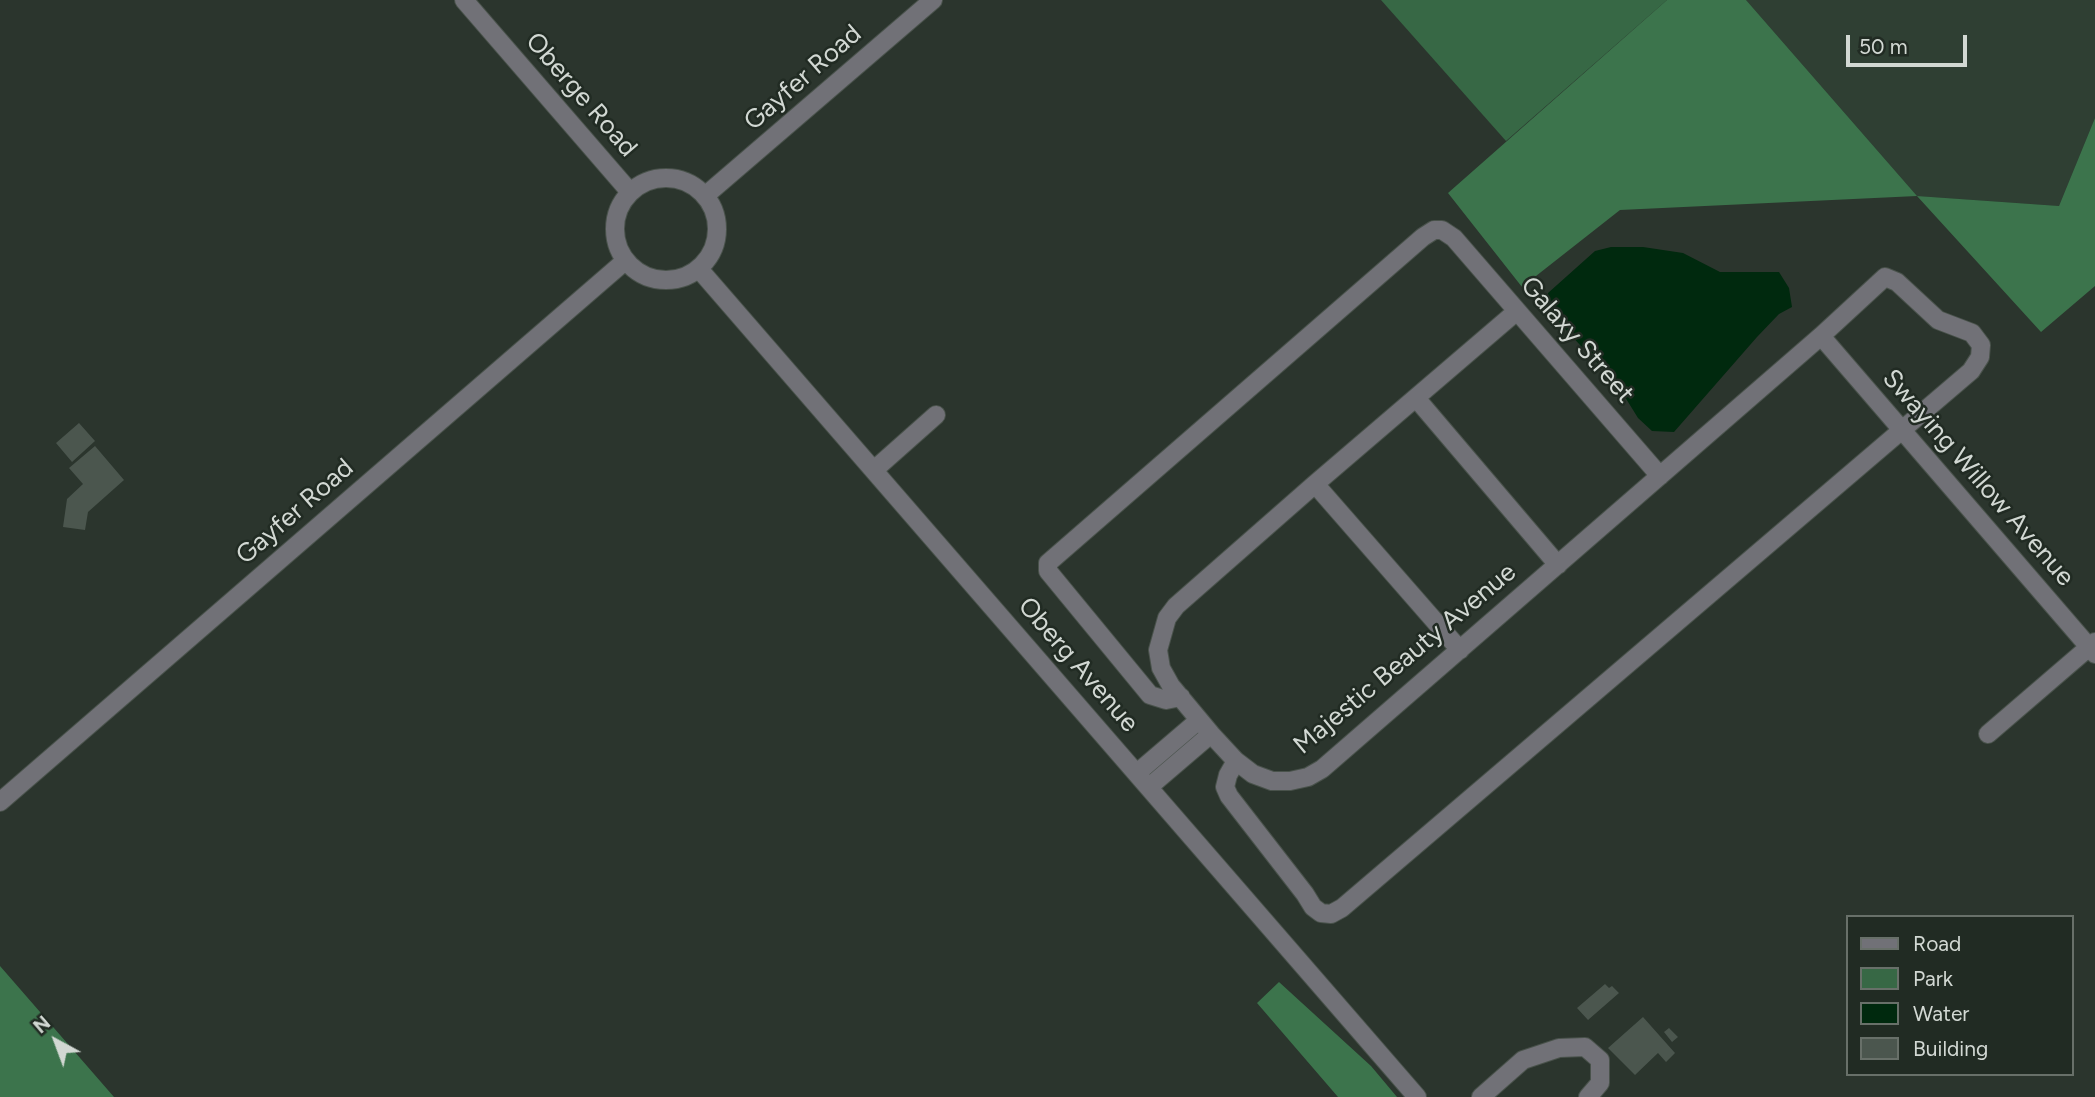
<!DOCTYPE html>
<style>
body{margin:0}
#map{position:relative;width:2095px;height:1097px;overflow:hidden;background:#2b352d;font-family:Figtree,sans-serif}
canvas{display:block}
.legend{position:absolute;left:1846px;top:915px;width:228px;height:161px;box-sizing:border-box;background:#212b23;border:2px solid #687069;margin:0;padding:9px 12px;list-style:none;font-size:21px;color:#d2d8d3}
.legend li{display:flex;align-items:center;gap:14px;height:35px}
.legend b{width:35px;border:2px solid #687069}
.north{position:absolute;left:21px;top:1006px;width:70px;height:70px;-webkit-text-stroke:5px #212b23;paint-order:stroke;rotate:319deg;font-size:19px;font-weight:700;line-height:28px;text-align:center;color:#d2d8d3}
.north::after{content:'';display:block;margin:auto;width:24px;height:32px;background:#d2d8d3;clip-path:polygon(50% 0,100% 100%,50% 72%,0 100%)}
.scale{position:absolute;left:1846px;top:35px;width:121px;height:32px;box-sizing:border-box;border:4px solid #d2d8d3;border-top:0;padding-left:9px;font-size:21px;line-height:24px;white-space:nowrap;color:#d2d8d3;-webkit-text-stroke:5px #212b23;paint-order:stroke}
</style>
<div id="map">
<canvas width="2095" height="1097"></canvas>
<ul class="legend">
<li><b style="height:9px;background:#717177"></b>Road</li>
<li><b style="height:19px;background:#376845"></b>Park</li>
<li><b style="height:19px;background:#00290e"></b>Water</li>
<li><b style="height:19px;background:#4b564e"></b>Building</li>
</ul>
<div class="north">N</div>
<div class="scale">50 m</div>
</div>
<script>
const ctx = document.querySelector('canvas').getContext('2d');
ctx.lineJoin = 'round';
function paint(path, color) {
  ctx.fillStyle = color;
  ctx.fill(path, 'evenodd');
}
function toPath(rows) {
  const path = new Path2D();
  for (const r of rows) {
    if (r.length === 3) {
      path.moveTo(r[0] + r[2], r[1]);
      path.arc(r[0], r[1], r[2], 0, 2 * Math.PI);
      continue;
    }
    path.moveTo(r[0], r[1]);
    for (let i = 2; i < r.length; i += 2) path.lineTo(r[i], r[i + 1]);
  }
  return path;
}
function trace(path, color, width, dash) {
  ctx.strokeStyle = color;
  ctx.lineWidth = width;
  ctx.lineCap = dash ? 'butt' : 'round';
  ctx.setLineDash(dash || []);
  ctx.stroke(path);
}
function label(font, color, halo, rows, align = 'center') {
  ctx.font = font + ' Figtree,sans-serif';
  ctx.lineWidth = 5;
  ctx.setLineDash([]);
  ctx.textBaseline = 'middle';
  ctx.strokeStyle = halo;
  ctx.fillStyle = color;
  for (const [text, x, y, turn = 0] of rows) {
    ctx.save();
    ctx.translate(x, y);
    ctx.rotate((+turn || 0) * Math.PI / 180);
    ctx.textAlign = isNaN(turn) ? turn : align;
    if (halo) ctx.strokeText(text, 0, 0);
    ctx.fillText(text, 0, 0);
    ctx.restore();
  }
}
const built = toPath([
 [1746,0,2095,0,2095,118,2059,206,1917,196]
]);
const green = toPath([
 [1381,0,1667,0,1506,141]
]);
const forest = toPath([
 [1667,0,1746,0,1917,196,2059,206,2095,118,2095,286,2041,332,1917,196,1620,210,1522,287,1448,193],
 [0,966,114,1097,0,1097],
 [1279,982,1371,1066,1397,1097,1338,1097,1257,1003]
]);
const water = toPath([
 [1611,247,1643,247,1683,253,1720,272,1779,272,1789,288,1792,307,1779,314,1757,337,1674,432,1652,431,1638,418,1612,376,1591,357,1546,308,1548,293,1595,251]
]);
const building = toPath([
 [79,423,95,441,72,462,56,443],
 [95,446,124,480,88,512,85,530,63,527,67,499,83,484,69,468],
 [1605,984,1609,988,1612,986,1619,993,1588,1020,1577,1008],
 [1643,1017,1675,1053,1666,1062,1658,1053,1635,1075,1608,1048],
 [1669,1028,1678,1037,1672,1042,1664,1032]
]);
const minor = toPath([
 [464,0,630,192],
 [666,229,51],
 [706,195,933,0],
 [699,269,1417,1097],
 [1821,336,2095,654],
 [1416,398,1558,565],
 [874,470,936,415],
 [1315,484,1460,650],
 [1181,697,1166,700,1150,695,1048,571,1048,563,1423,237,1434,230,1442,230,1454,238,1660,476],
 [1988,734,2095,642],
 [1236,761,1228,775,1225,787,1229,796,1305,894,1313,907,1321,913,1331,914,1342,908,1971,371,1980,357,1981,345,1972,333,1938,320,1897,282,1885,277,1821,336,1322,769,1308,777,1290,781,1272,781,1253,774,1236,761,1211,734,1171,686,1161,668,1158,650,1167,618,1176,606,1315,484,1517,311],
 [1137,773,1199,720],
 [1149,787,1211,734],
 [0,802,625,261],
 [1481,1097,1523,1060,1559,1048,1585,1047,1600,1060,1600,1083,1588,1097]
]);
const streetNames = [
 ["Gayfer Road",803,78,-41],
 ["Oberge Road",581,95,49],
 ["Galaxy Street",1577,340,49],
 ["Swaying Willow Avenue",1978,478,49],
 ["Gayfer Road",295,512,-41],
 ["Majestic Beauty Avenue",1405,659,-40],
 ["Oberg Avenue",1078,665,49]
];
paint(built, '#2f3f33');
paint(green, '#376845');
paint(forest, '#3c744c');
paint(water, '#00290e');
paint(building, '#4b564e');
trace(minor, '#49524b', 20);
trace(minor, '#717177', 18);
label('26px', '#d2d8d3', '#212b23', streetNames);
</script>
